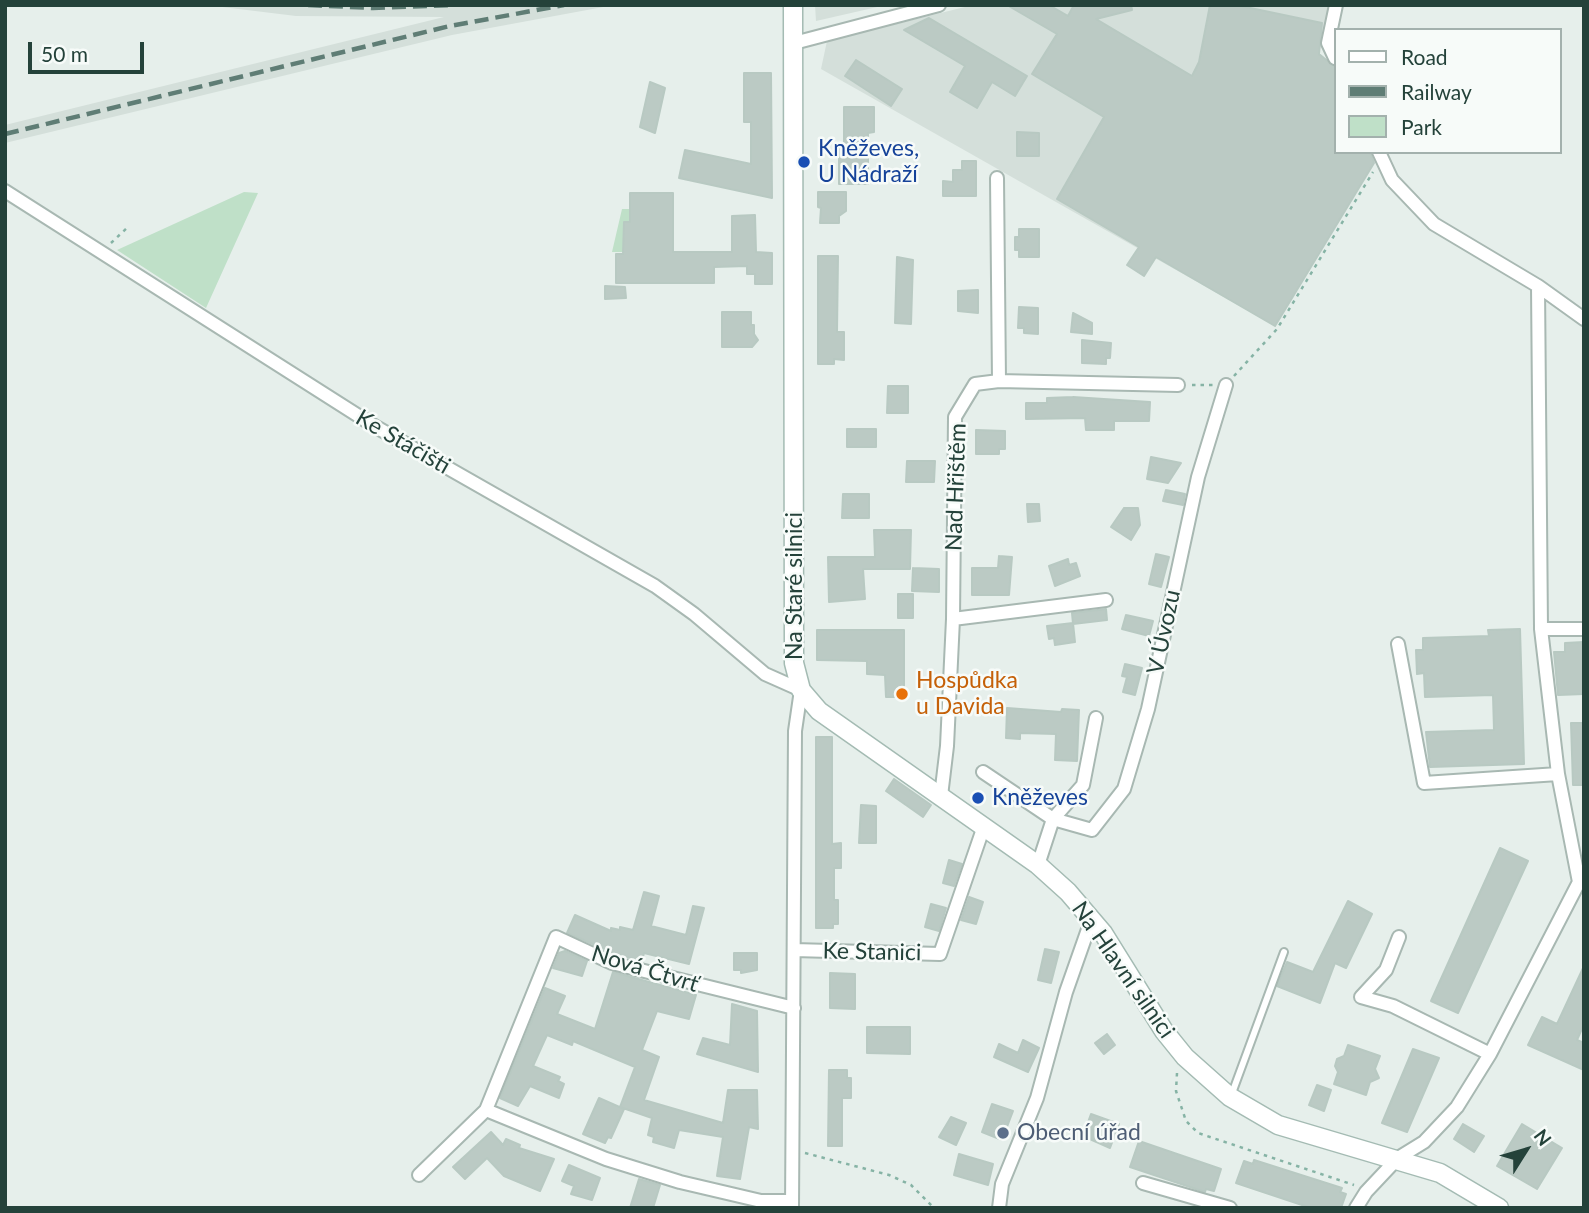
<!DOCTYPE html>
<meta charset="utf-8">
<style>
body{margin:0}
#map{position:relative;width:1589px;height:1213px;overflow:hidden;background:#e6efeb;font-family:Lato,sans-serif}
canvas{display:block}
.frame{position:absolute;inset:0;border:7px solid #24423a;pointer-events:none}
.legend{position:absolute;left:1334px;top:28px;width:228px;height:126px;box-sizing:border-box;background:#f7fbf9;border:2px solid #a3b1ad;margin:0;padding:9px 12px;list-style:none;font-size:21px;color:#24423a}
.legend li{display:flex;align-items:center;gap:14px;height:35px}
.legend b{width:35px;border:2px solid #a3b1ad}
.north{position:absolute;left:1491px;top:1115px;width:70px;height:70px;-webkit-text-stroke:5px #f7fbf9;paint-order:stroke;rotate:53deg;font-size:19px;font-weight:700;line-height:28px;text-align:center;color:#24423a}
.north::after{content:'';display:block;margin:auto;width:24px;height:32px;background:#24423a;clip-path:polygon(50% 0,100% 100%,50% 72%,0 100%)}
.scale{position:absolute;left:28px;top:42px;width:116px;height:32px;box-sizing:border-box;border:4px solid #24423a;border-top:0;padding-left:9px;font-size:21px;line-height:24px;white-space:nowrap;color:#24423a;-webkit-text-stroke:5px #f7fbf9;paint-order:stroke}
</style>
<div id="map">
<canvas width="1589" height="1213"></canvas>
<div class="frame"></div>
<ul class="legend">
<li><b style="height:9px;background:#fff"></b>Road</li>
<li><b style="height:9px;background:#5f7d75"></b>Railway</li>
<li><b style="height:19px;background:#bfe0c8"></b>Park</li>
</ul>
<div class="north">N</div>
<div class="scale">50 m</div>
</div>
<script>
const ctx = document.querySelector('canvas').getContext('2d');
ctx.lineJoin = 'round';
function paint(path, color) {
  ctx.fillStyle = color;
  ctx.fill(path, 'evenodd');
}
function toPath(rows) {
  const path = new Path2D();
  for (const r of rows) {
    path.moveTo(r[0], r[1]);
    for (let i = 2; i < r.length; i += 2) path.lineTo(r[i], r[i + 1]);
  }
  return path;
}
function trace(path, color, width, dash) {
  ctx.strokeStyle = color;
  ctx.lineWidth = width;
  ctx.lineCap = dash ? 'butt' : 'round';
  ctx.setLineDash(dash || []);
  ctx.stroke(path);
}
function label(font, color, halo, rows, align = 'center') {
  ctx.font = font + ' Lato,sans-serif';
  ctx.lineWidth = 5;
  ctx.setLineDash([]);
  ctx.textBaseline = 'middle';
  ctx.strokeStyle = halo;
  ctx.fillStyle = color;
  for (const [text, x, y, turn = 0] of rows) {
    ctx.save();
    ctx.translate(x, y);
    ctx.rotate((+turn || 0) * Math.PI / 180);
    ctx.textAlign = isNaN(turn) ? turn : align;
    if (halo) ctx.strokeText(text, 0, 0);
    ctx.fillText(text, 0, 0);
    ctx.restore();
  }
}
const built = toPath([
 [206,5,614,5,452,35,5,143,5,125,444,17,296,16],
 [815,5,886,5,816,21],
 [973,5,1329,5,1319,54,1335,67,1335,152,1376,152,1378,157,1275,326,821,69,827,41]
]);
const green = toPath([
 [244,192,258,193,206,308,117,250],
 [622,209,630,209,630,222,624,222,623,252,612,252]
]);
const building = toPath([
 [1007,5,1049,5,1068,16,1074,5,1131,5,1132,10,1096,19,1192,76,1199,62,1210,5,1236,5,1322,23,1319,54,1335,67,1335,152,1370,152,1374,163,1275,326,1156,257,1144,276,1127,265,1139,247,1057,199,1104,117,1032,74,1057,34,1007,5],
 [929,18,1027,76,1015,96,992,82,977,108,950,92,965,66,904,30,929,18],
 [856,60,902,89,891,106,845,76,856,60],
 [744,73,771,73,772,198,679,178,685,150,751,164,751,122,744,122,744,73],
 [650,82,665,88,655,133,640,127,650,82],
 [844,107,874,107,874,132,868,133,868,184,839,184,839,149,844,149,844,107],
 [1017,132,1039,133,1039,156,1017,156,1017,132],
 [962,161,976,161,976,196,943,196,943,181,953,182,953,170,962,170,962,161],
 [818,192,846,192,846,211,839,216,839,223,820,223,821,208,818,207,818,192],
 [630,193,673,193,673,252,732,252,732,216,755,215,756,252,772,253,772,284,755,284,755,274,747,274,747,266,714,267,714,283,616,283,616,254,623,254,624,222,630,222,630,193],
 [1019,229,1039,229,1039,257,1019,257,1019,250,1015,250,1015,237,1019,237,1019,229],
 [818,256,838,256,837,332,844,332,844,360,834,359,834,364,818,364,818,256],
 [897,257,913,260,911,324,895,323,897,257],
 [605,286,625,287,626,298,605,299,605,286],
 [978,290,978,313,958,311,958,291,978,290],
 [1019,307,1038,308,1038,334,1024,333,1024,328,1018,328,1019,307],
 [722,312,751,312,751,325,754,325,754,334,758,340,752,347,722,347,722,312],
 [1073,313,1092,323,1092,334,1071,332,1073,313],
 [1082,340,1111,343,1110,358,1106,358,1106,364,1082,363,1082,340],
 [888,386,908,386,908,413,887,413,888,386],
 [1073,397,1150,402,1149,421,1114,421,1114,430,1086,430,1085,418,1026,419,1026,403,1047,403,1047,398,1073,397],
 [847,429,876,429,876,447,847,447,847,429],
 [976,430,1005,431,1005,449,999,449,999,454,976,454,976,430],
 [1151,457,1181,463,1168,483,1147,479,1151,457],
 [907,461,935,461,934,482,906,482,907,461],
 [1166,490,1185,494,1183,505,1163,501,1166,490],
 [843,494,869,494,869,518,842,518,843,494],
 [1027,504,1039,504,1040,521,1028,522,1027,504],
 [1124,508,1138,508,1140,525,1131,540,1111,527,1124,508],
 [874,530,911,530,910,569,863,569,865,599,829,602,828,557,875,557,874,530],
 [1156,554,1169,557,1161,587,1149,584,1156,554],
 [999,556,1012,557,1009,595,972,595,972,568,998,568,999,556],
 [1068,559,1069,565,1076,563,1080,576,1055,586,1049,566,1068,559],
 [913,568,939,569,939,592,912,591,913,568],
 [898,594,913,594,913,618,898,618,898,594],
 [1106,609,1107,620,1073,624,1072,613,1106,609],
 [1126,615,1153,621,1149,636,1122,629,1126,615],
 [1073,623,1075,642,1055,645,1054,638,1049,639,1047,626,1073,623],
 [1520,629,1524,764,1430,767,1426,732,1494,730,1493,695,1425,697,1424,673,1417,674,1416,650,1423,650,1423,638,1489,636,1488,630,1520,629],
 [817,630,904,630,904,697,886,697,885,675,867,674,867,661,817,660,817,630],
 [1584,642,1584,694,1558,695,1554,652,1565,652,1565,643,1584,642],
 [1125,664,1142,668,1135,695,1123,692,1127,677,1122,676,1125,664],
 [1007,708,1061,712,1062,709,1079,710,1077,761,1055,760,1056,734,1020,733,1020,739,1006,738,1007,708],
 [1571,723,1584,723,1584,785,1573,785,1571,723],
 [816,737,832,737,832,844,841,843,841,868,834,868,834,900,838,900,838,924,833,924,833,928,816,928,816,737],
 [894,779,931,805,923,817,886,791,894,779],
 [861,805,876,806,876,843,859,843,861,805],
 [1500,848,1528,861,1458,1013,1431,1001,1500,848],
 [949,860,962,864,954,886,943,883,949,860],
 [644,892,659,896,651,926,686,935,693,906,704,908,689,964,644,953,642,961,618,955,567,933,575,915,611,931,611,928,620,930,620,927,633,930,644,892],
 [969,897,983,902,976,924,961,920,969,897],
 [1348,901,1372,914,1346,968,1335,963,1320,1003,1277,986,1287,962,1313,972,1348,901],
 [931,904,946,908,939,931,925,927,931,904],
 [1045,949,1059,952,1051,983,1038,980,1045,949],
 [565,951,587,961,582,976,553,968,559,953,565,951],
 [734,953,757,953,757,970,741,973,741,970,734,970,734,953],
 [1584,966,1584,1024,1577,1040,1584,1043,1584,1070,1528,1045,1542,1017,1557,1024,1584,966],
 [613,972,696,995,689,1019,657,1011,642,1050,659,1057,644,1100,723,1123,728,1090,757,1090,758,1129,749,1127,740,1179,717,1176,723,1137,679,1130,674,1148,653,1142,654,1137,648,1135,652,1118,620,1107,635,1067,573,1041,572,1045,547,1035,533,1066,560,1077,558,1081,564,1084,559,1098,530,1086,518,1106,500,1098,545,988,565,996,557,1014,595,1029,613,972],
 [830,973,855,974,855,1009,830,1008,830,973],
 [732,1004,757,1011,758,1072,697,1054,703,1038,730,1045,732,1004],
 [867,1027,910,1027,910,1054,867,1053,867,1027],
 [1107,1034,1115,1045,1104,1054,1095,1043,1107,1034],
 [1023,1040,1039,1048,1028,1072,994,1057,999,1044,1018,1053,1023,1040],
 [1348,1045,1380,1056,1375,1069,1379,1078,1370,1082,1366,1095,1334,1084,1338,1072,1335,1066,1337,1059,1344,1056,1348,1045],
 [1413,1049,1439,1058,1407,1132,1382,1123,1413,1049],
 [829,1070,847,1070,847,1078,851,1078,851,1098,842,1098,842,1146,828,1146,829,1070],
 [1317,1085,1331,1090,1324,1111,1309,1105,1317,1085],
 [599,1098,624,1109,611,1138,608,1137,605,1143,583,1134,599,1098],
 [992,1104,1013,1111,1002,1140,982,1132,992,1104],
 [1091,1114,1119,1124,1110,1148,1083,1136,1091,1114],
 [951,1117,966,1123,956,1145,939,1137,951,1117],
 [1463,1124,1484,1136,1474,1152,1454,1139,1463,1124],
 [1522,1124,1562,1148,1537,1189,1497,1166,1522,1124],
 [491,1132,503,1145,506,1139,520,1145,519,1148,554,1159,540,1191,504,1176,487,1158,465,1179,453,1167,491,1132],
 [1139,1141,1221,1169,1214,1191,1206,1189,1205,1192,1130,1167,1139,1141],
 [959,1154,993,1164,988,1185,954,1175,959,1154],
 [1254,1160,1342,1188,1340,1192,1346,1194,1341,1208,1311,1208,1236,1183,1244,1161,1253,1164,1254,1160],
 [569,1165,600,1178,592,1200,571,1194,574,1186,562,1181,569,1165],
 [639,1179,660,1185,653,1208,630,1208,639,1179]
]);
const path = toPath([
 [111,243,128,227],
 [1234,376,1277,329,1373,172],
 [1192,385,1213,385],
 [1177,1073,1176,1091,1186,1121,1198,1133,1354,1185],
 [805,1153,889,1175,911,1185,934,1208]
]);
const lane = toPath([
 [1231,1096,1284,952]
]);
const street = toPath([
 [794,43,939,5],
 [1335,58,1328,43,1336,5],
 [1379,152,1392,180,1434,224,1538,286,1584,319],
 [5,191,376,427,655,586,694,614,765,674,801,690,795,731,792,1208],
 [999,381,1178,385],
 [953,619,1106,600],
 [1541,629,1584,629],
 [1398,644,1424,783,1558,774],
 [983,772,1053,819,1092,830,1124,789,1148,709,1198,477,1226,385],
 [941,796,947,746,953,619,955,417,975,384,999,381,997,178],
 [1038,865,1053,819,1083,785,1096,718],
 [1399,937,1386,970,1361,997,1393,1006,1490,1054],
 [794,950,940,954,984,826],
 [486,1110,606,1159,680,1182,761,1201,792,1201],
 [419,1175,486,1110,556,937,612,963,794,1008],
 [1143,1183,1230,1208],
 [999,1208,1002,1184,1037,1098,1066,992,1092,918],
 [1356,1208,1366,1192,1398,1158,1424,1142,1457,1107,1490,1054,1579,882,1558,774,1541,629,1538,286]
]);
const secondary = toPath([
 [793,5,794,663,801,690,819,711,1038,865,1068,892,1103,933,1164,1031,1185,1057,1230,1097,1278,1125,1440,1173,1499,1208]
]);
const rail = toPath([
 [308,5,373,8,454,5],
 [5,134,450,26,564,5]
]);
const markers = [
 [804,162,7,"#1a4fb4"],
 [902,694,7,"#e8710a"],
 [978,798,7,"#1a4fb4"],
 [1003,1133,7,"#5c6f8a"]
];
const transitNames = [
 ["Kněževes,",818,149],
 ["U Nádraží",818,175],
 ["Kněževes",992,798]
];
const streetNames = [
 ["Ke Stáčišti",403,442,30],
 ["Nad Hřištěm",956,487,-88],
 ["Na Staré silnici",795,586,-90],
 ["V Úvozu",1164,632,-78],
 ["Ke Stanici",872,952,1],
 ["Nová Čtvrť",645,969,17],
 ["Na Hlavní silnici",1123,970,55]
];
const foodNames = [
 ["Hospůdka",916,681],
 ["u Davida",916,707]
];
const serviceNames = [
 ["Obecní úřad",1017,1133]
];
paint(built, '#d4dfda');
paint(green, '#bfe0c8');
paint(building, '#bbcac4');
trace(building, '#b8c9c2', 2);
trace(lane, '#a8b8b2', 10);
trace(street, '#a8b8b2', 16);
trace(secondary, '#a4bbb3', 21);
trace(path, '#86b3a5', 2.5, [3.5, 5]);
trace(lane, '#fff', 6);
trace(street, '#fff', 12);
trace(secondary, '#fff', 18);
trace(rail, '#5f7d75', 4.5, [14, 7]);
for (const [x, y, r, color] of markers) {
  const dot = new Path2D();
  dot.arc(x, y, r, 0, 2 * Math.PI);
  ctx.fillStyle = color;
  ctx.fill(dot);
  trace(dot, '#f7fbf9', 2.5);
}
label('23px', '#164399', '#f7fbf9', transitNames, 'left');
label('23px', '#24423a', '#f7fbf9', streetNames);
label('23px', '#c56008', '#f7fbf9', foodNames, 'left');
label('23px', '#4e5e75', '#f7fbf9', serviceNames, 'left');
</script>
